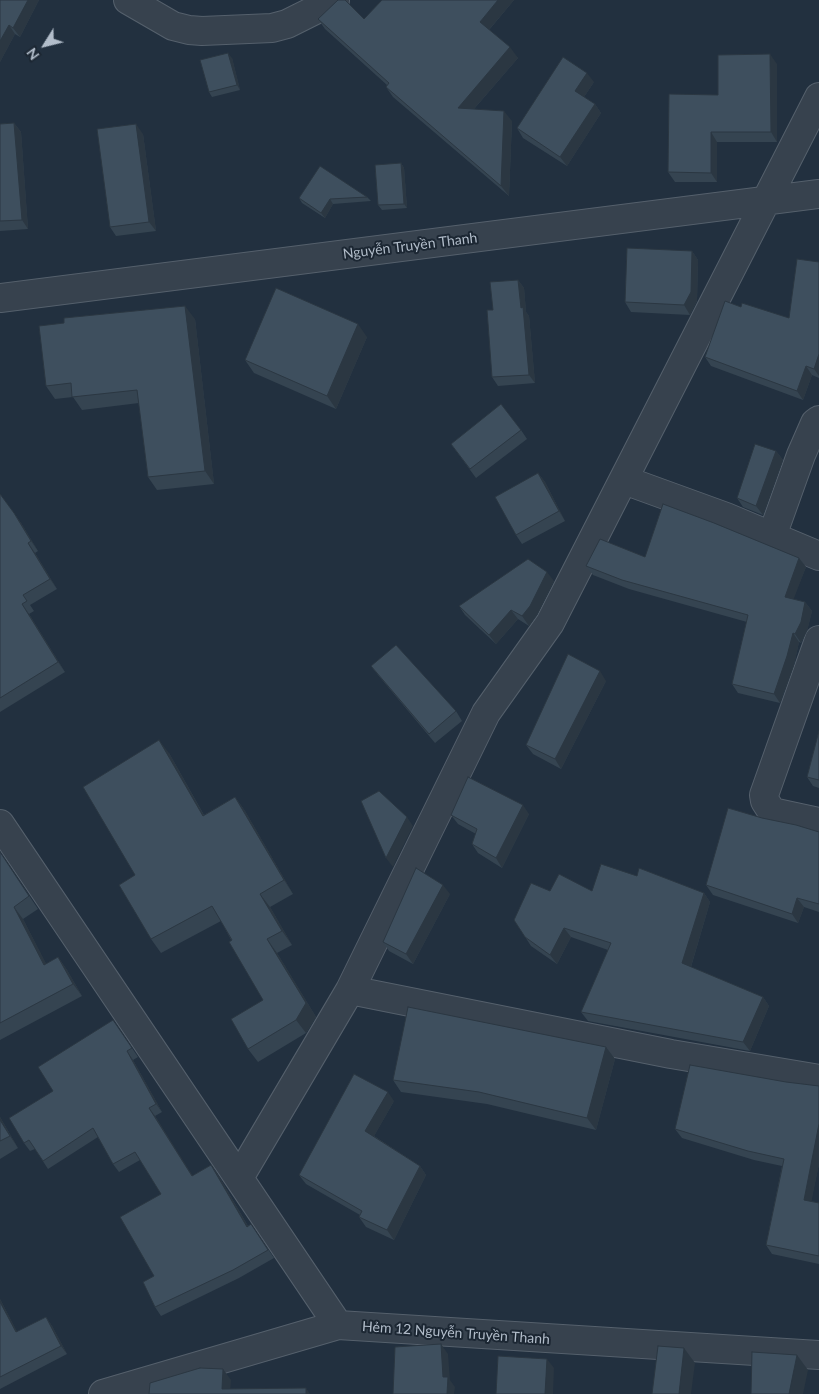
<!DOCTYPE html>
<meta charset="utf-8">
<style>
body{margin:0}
#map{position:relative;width:819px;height:1394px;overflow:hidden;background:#22303f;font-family:Lato,sans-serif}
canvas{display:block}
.north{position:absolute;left:20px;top:20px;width:50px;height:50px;-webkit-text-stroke:4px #1c2733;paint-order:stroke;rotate:234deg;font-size:14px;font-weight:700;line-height:20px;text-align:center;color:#b2bdca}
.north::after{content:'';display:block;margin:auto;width:18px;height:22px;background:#b2bdca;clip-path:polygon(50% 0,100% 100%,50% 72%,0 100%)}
</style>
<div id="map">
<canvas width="819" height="1394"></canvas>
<div class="north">N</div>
</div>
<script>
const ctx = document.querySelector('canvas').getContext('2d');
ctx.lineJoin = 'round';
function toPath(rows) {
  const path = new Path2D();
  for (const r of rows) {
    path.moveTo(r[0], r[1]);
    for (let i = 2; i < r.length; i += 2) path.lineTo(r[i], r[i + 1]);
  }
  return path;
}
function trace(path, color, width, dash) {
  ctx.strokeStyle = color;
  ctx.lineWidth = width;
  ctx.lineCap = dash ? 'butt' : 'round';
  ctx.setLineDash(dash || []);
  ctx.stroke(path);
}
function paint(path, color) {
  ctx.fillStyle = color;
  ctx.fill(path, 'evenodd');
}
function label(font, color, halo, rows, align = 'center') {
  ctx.font = font + ' Lato,sans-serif';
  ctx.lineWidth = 4;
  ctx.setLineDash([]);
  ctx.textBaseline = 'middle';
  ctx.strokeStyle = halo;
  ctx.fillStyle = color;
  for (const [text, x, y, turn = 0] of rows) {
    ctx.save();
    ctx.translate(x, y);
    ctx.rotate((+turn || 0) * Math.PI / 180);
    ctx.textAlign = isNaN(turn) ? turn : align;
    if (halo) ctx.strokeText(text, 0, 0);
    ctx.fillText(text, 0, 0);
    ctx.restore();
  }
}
const minor = toPath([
 [128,0,173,26,189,30,202,31,272,28,287,24,335,0],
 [819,97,550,623,486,713,350,990,671,1054,819,1079],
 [0,298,819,194],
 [624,480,726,517,819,556],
 [772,536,801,455,815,423,819,420],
 [819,640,764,795,765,801,772,812,819,822],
 [0,824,338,1325],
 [239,1178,350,990],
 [103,1394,338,1325,819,1355]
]);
const wall = toPath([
 [0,0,39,0,20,37,15,34,0,62],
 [382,0,514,0,489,30,518,58,474,109,512,121,509,196,393,97,386,87,387,85,325,29,318,19,364,19],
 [232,58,240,90,212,97,209,92],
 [777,64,777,142,717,142,717,182,675,182,668,172,718,95],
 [594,82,584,97,595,104,601,113,567,166,523,138,517,128],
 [14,123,21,132,28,229,0,231,0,124],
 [143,134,156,231,116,236,110,227],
 [401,163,404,168,407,208,382,210,378,205],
 [367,197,371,201,333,204,325,218,302,203,299,198],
 [692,251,698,260,697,301,690,315,631,312,625,302],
 [819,262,819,378,812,375,803,400,711,366,705,357,741,307,789,318],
 [518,280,524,288,526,312,529,316,535,383,498,386,492,377,493,310],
 [195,319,214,484,157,490,148,477,139,403,82,410,73,397,55,399,46,386],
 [367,337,336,409,254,373,245,360],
 [521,430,527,439,476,478,451,444],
 [776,451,783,460,763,515,743,507,737,498],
 [538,473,545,482,565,521,522,544,516,535],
 [0,494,21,523,38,551,35,553,57,589,30,605,34,611,29,614,65,672,0,712],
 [645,557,799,558,806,567,793,599,805,602,812,611,807,631,801,643,799,642,794,665,780,703,738,693,732,684,747,622,629,589,593,575,586,566],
 [554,581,537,615,529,626,518,619,496,644,465,615,459,606],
 [371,666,456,711,462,721,435,743,378,675],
 [606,681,561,769,533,754,526,745],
 [819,731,819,788,813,786,807,777],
 [169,753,204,815,235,797,245,811,293,894,270,907,292,945,277,953,316,1017,306,1033,258,1062,248,1049,263,1000,221,921,161,953,151,939,135,875],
 [529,814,502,868,478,853,472,844,476,834,458,824,451,815],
 [762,818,819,832,819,912,804,907,798,923,713,895,706,885],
 [0,852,38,909,23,919,46,964,58,957,67,970,82,996,0,1040],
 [637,876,704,893,710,902,691,967,763,997,769,1006,750,1051,588,1021,581,1012,608,950,571,937,557,964,531,946,514,920,550,891,592,891],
 [450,894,413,964,389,951,383,942],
 [113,1020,138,1057,133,1060,162,1112,155,1116,192,1176,211,1165,217,1173,248,1226,251,1224,274,1258,239,1278,161,1316,155,1307,154,1276,161,1194,140,1160,119,1172,113,1164,98,1137,48,1169,35,1149,30,1151,24,1143,53,1091],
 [606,1047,615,1059,596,1130,487,1104,401,1092,393,1080],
 [394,1101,374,1136,420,1166,426,1175,394,1240,366,1227,359,1217,360,1215,306,1184,299,1175],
 [0,1117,18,1148,0,1159],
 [675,1129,819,1164,811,1201,819,1203,819,1264,772,1254,766,1245,782,1166,754,1160,682,1138],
 [0,1299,17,1332,46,1317,52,1326,67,1354,0,1389]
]);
const shadedWall = toPath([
 [28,0,39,0,20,37,13,28],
 [498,0,514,0,487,32,480,22],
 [9,25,15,34,0,62,0,41],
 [510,47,518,58,466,118,458,108],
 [228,53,232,58,240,90,237,85],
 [770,54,777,64,777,142,771,132],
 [587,73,594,82,582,100,575,91],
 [595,104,601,113,567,166,560,157],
 [504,111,512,121,509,196,501,186],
 [14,123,21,132,28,229,22,220],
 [136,124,143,134,156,231,149,222],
 [711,132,717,142,717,182,711,173],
 [401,163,404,168,407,208,404,204],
 [330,199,333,204,325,218,321,213],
 [692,251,698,260,697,301,690,315,684,305],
 [518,280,524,288,526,312,529,316,535,383,529,375],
 [185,306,195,319,214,484,205,471],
 [358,324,367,337,336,409,327,396],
 [819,354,819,376,814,369],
 [806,366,812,375,803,400,797,391],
 [776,451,783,460,763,515,756,506],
 [538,473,545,482,565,521,559,511],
 [14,513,21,523,38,551,31,541],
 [28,543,35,553,57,589,50,579],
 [799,558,806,567,791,606,785,597],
 [547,572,554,581,537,615,529,626,522,616],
 [805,602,812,611,807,631,801,643,795,634],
 [22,604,29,614,65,672,58,662],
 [511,610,518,619,496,644,489,635],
 [793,633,799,642,794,665,780,703,774,694],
 [600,671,606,681,561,769,555,759],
 [159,740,169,753,212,830,203,816],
 [235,797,245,811,293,894,284,880],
 [523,805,529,814,502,868,496,858],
 [407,817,413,826,393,867,386,858],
 [443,885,450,894,413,964,406,954],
 [704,893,710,902,689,973,682,963],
 [260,894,270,907,292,945,282,931],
 [797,898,804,907,798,923,792,914],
 [14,907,23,919,53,977,44,965],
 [564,928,571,937,557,964,550,955],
 [267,939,277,953,316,1017,306,1033,296,1020],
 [58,957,67,970,82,996,73,984],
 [763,997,769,1006,750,1051,743,1042],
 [606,1047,615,1059,596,1130,587,1118],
 [127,1051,133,1060,162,1112,156,1104],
 [388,1092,394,1101,372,1140,365,1131],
 [149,1108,155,1116,198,1184,192,1176],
 [0,1117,18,1148,10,1136,0,1120],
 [819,1124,819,1164,810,1209,804,1200],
 [211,1165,217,1173,253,1235,247,1227],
 [420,1166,426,1175,394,1240,387,1230],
 [0,1299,22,1341,16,1332,0,1302],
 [46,1317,52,1326,67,1354,61,1346],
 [441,1344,448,1354,450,1380,455,1387,454,1394,447,1394,443,1377],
 [684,1348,695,1363,691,1394,679,1394],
 [797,1355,808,1370,803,1394,789,1394],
 [547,1359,554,1368,553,1394,545,1394],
 [223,1369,231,1380,230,1394,222,1389],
 [306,1388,310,1394,306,1394]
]);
const building = toPath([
 [0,0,28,0,13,28,9,25,0,41,0,0],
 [338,0,345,0,364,19,382,0,498,0,480,22,510,47,458,108,504,111,501,186,386,87,389,83,318,19,338,0],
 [228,53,237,85,209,92,200,60,228,53],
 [770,54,771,132,711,132,711,173,668,172,669,94,718,95,718,55,770,54],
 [563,57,587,73,575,91,595,104,560,157,517,128,563,57],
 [14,123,22,220,0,221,0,124,14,123],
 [136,124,149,222,110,227,97,129,136,124],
 [401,163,404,204,378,205,375,165,401,163],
 [320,166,367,197,330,199,321,213,299,198,320,166],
 [627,248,692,251,691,292,684,305,625,302,627,248],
 [797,259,819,262,819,354,814,369,806,366,797,391,705,357,725,301,741,307,742,303,789,318,797,259],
 [518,280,521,308,523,307,529,375,492,377,487,310,493,310,490,282,518,280],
 [276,288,358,324,327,396,245,360,276,288],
 [185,306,205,471,148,477,137,390,72,397,71,383,46,386,39,326,64,323,64,318,185,306],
 [501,404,521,430,470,469,451,444,501,404],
 [755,444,776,451,756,506,737,498,755,444],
 [538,473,559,511,516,535,495,497,538,473],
 [0,494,14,513,31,541,28,543,50,579,23,595,27,601,22,604,58,662,0,698,0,494],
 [663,504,714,523,799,558,785,597,805,602,801,622,795,634,793,633,787,656,774,694,732,684,748,615,622,580,586,566,600,539,645,557,663,504],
 [528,559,547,572,530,606,522,616,511,610,489,635,459,606,528,559],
 [396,645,456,711,429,734,371,666,396,645],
 [568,654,600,671,555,759,526,745,568,654],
 [819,731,819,780,807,777,819,731],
 [159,740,203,816,235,797,284,880,260,894,282,931,267,939,306,1003,296,1020,248,1049,231,1019,263,1000,229,942,232,940,212,906,151,939,119,885,135,875,83,787,159,740],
 [468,777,523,805,496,858,472,844,477,829,451,815,468,777],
 [379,791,407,817,386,858,361,801,379,791],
 [728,808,762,818,796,825,819,832,819,904,797,898,792,914,706,885,728,808],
 [0,852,29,896,14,907,44,965,58,957,73,984,0,1023,0,852],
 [601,864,637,876,639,868,704,893,682,963,763,997,743,1042,581,1012,611,943,564,928,550,955,525,937,514,920,531,883,550,891,559,874,592,891,601,864],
 [416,868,443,885,406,954,383,942,416,868],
 [408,1007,606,1047,587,1118,479,1092,393,1080,408,1007],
 [113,1020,132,1048,127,1051,156,1104,149,1108,192,1176,211,1165,247,1227,251,1224,268,1250,233,1270,155,1307,143,1282,154,1276,120,1217,161,1194,135,1152,113,1164,93,1128,43,1161,29,1140,24,1143,9,1118,53,1091,38,1067,113,1020],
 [690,1065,786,1082,819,1086,819,1124,804,1200,819,1203,819,1256,766,1245,784,1159,748,1151,675,1129,690,1065],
 [354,1074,388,1092,365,1131,420,1166,387,1230,359,1217,362,1211,299,1175,354,1074],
 [0,1120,10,1136,0,1141,0,1120],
 [0,1302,16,1332,46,1317,61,1346,0,1377,0,1302],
 [441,1344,443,1377,448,1377,447,1394,393,1394,395,1347,441,1344],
 [658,1346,684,1348,679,1394,652,1394,658,1346],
 [752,1352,797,1355,789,1394,751,1394,752,1352],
 [498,1356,547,1359,545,1394,496,1394,498,1356],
 [200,1368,223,1369,222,1389,306,1388,306,1394,149,1394,150,1383,200,1368]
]);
const streetNames = [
 ["Nguyễn Truyền Thanh",410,246,-7],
 ["Hẻm 12 Nguyễn Truyền Thanh",456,1333,4]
];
trace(minor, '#55606c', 30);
trace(minor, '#37424e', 28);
paint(wall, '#354451');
paint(shadedWall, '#2b3742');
paint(building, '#3e4f5e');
trace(building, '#2b3742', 1);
label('14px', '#b2bdca', '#1c2733', streetNames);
</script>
